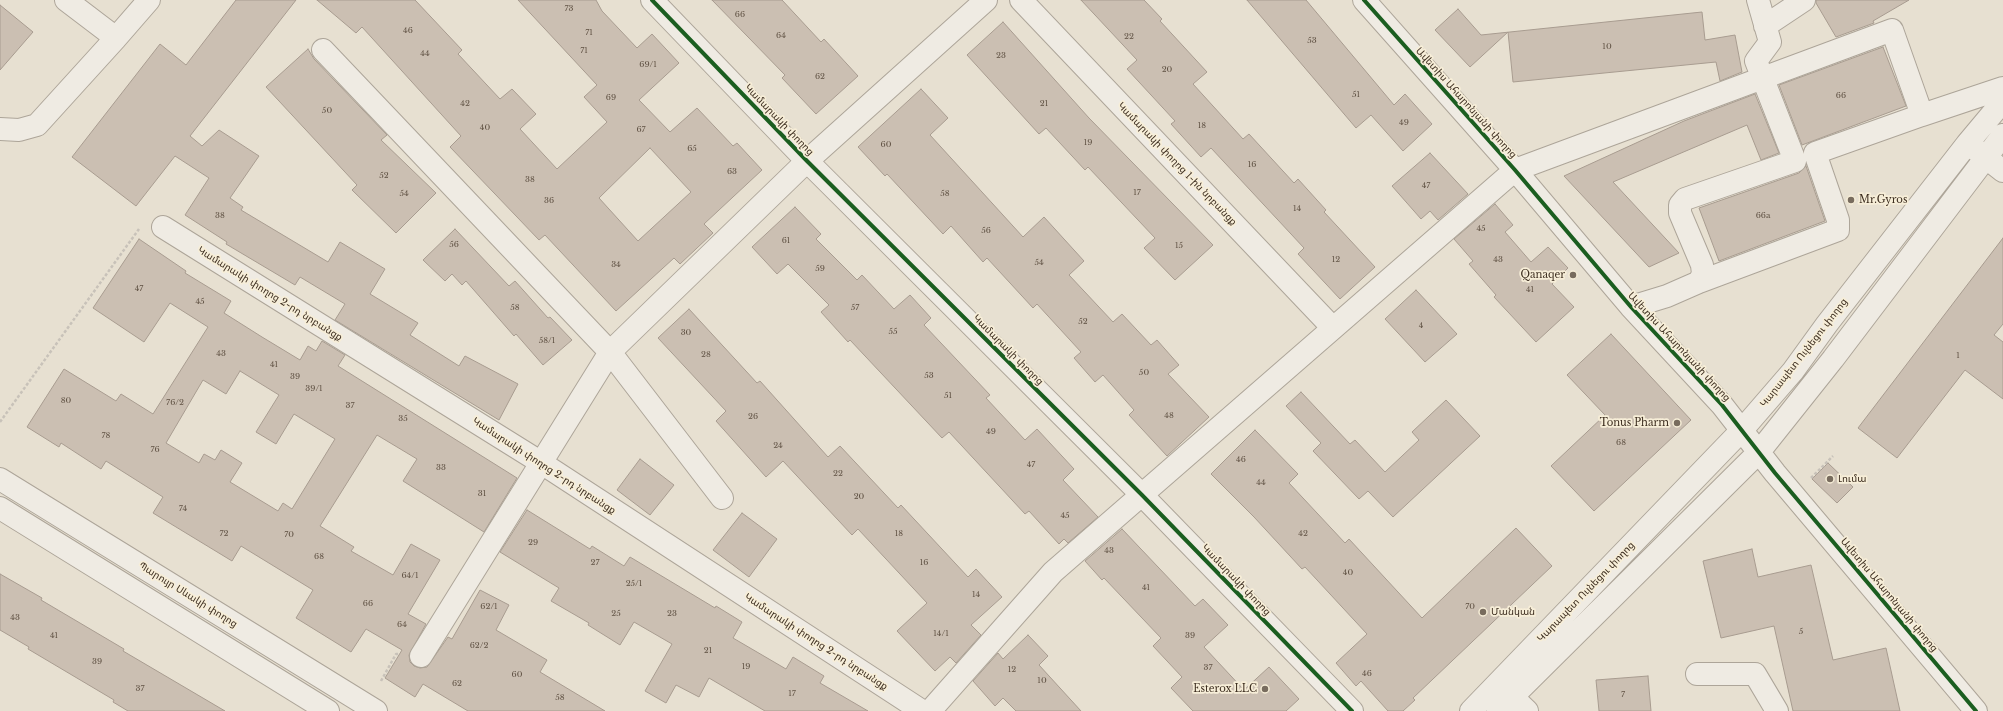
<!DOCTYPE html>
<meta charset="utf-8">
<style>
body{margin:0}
canvas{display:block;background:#e7e0d1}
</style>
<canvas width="2003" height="711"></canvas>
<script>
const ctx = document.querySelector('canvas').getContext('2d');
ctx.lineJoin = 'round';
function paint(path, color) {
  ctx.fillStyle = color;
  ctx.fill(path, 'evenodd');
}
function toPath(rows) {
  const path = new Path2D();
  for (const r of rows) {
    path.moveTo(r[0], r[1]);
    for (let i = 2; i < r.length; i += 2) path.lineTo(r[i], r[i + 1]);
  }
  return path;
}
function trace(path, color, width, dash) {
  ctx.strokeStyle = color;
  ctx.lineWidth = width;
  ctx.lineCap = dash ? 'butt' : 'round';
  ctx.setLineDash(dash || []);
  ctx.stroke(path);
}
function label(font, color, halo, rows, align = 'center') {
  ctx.font = font + ' "Libre Baskerville","Noto Sans Armenian",serif';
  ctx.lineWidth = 3.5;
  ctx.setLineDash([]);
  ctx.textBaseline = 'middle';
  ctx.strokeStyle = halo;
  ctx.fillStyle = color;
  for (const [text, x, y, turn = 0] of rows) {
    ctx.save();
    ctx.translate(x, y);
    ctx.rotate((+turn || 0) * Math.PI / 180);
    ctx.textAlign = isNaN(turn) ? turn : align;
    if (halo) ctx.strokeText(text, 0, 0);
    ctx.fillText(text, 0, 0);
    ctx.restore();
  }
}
const building = toPath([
 [236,0,296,0,190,136,202,146,219,130,259,156,230,198,243,207,241,210,328,262,340,242,385,269,370,294,418,323,410,335,459,366,465,356,518,384,499,420,335,320,345,304,300,277,295,285,226,244,227,242,185,215,209,178,175,156,136,206,72,157,160,44,186,65,236,0],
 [317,0,415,0,462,50,458,54,500,99,512,89,536,114,520,129,557,169,607,122,584,97,597,85,518,0,596,0,602,11,637,48,652,34,679,63,639,100,670,132,697,108,733,146,737,143,762,170,704,224,713,233,680,264,674,258,616,311,545,235,539,240,450,147,461,136,362,27,356,33,317,0],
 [650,148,691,192,638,241,599,198,650,148],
 [712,0,782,0,821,42,824,39,858,76,816,114,782,78,785,75,712,0],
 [1081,0,1144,0,1162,19,1160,21,1207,72,1193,84,1243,139,1249,134,1294,183,1298,179,1326,210,1324,212,1375,267,1340,299,1298,254,1304,248,1211,148,1201,157,1171,124,1175,121,1127,69,1137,60,1081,0],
 [1247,0,1306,0,1394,105,1405,94,1432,124,1403,151,1371,115,1356,128,1247,0],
 [1816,0,1909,0,1873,21,1874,23,1836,37,1816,3,1816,0],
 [0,5,33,32,0,70,0,5],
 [1458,9,1481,35,1702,12,1705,40,1735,35,1742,72,1720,81,1716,62,1513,82,1508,32,1470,67,1435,30,1458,9],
 [1003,22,1089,118,1213,245,1175,280,1144,248,1155,238,1088,167,1085,170,1046,128,1039,134,967,55,1003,22],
 [1883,47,1906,106,1802,145,1779,85,1883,47],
 [308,49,314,59,387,135,381,140,436,193,396,233,352,190,357,185,266,87,308,49],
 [921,89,948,118,930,135,1023,237,1044,217,1084,261,1069,275,1113,322,1122,314,1151,345,1157,340,1179,365,1168,374,1209,417,1167,456,1129,415,1134,410,1103,375,1095,382,1074,358,1081,352,1037,304,1033,308,987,258,983,262,951,226,943,234,887,174,885,176,858,147,921,89],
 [1755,94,1779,153,1761,160,1747,125,1613,182,1679,253,1649,267,1564,176,1684,121,1755,94],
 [1430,153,1468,194,1438,220,1430,211,1421,219,1392,186,1430,153],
 [1806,166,1825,221,1719,261,1699,208,1799,173,1806,166],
 [1495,204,1513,225,1505,232,1531,262,1548,247,1568,268,1552,284,1574,307,1536,342,1494,297,1496,295,1469,264,1473,261,1454,239,1495,204],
 [795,207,821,234,816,239,857,280,862,275,894,309,910,295,931,318,924,325,990,395,986,398,1025,440,1037,429,1074,469,1063,480,1098,517,1068,543,1064,539,1059,544,1029,511,1025,514,949,432,942,438,850,340,848,342,821,312,829,305,788,264,777,274,752,247,795,207],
 [455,229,509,286,515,281,548,318,550,317,572,340,543,365,516,334,514,336,466,281,462,285,452,274,445,281,423,260,455,229],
 [2003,238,2003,324,1994,335,2003,342,2003,399,1965,370,1897,458,1858,428,2003,238],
 [139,239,186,271,185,273,231,301,224,313,262,337,300,360,308,346,316,351,322,341,345,355,338,366,517,478,484,532,403,481,417,459,377,435,320,526,354,547,351,551,393,575,411,544,440,560,408,614,426,624,409,655,410,662,414,666,420,668,427,667,448,637,452,639,480,590,509,605,496,630,547,660,540,672,605,711,468,711,423,684,415,697,385,678,402,650,366,629,351,652,296,618,313,590,241,546,232,561,153,513,163,497,106,461,101,469,61,443,59,447,27,427,64,369,116,401,121,394,153,414,208,327,170,303,144,342,93,308,139,239],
 [240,371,279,395,256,432,276,444,294,414,335,439,292,509,283,503,278,511,230,482,242,463,221,450,215,460,204,454,199,463,166,443,203,380,226,394,240,371],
 [1416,290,1457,334,1425,362,1385,319,1416,290],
 [689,309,757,383,760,381,828,457,840,446,898,508,901,505,968,577,976,569,1002,597,971,625,981,635,956,663,950,657,935,671,897,631,927,603,858,529,852,535,783,461,766,477,716,421,726,411,658,338,689,309],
 [1611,334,1691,420,1594,511,1551,466,1605,415,1567,375,1611,334],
 [1301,392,1350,444,1355,440,1385,472,1419,440,1412,432,1446,400,1480,436,1393,517,1368,491,1359,499,1313,451,1321,443,1286,406,1301,392],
 [1255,430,1298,474,1289,483,1345,543,1349,539,1422,618,1516,528,1552,566,1413,698,1415,700,1403,711,1388,711,1361,681,1356,686,1336,663,1367,634,1305,567,1302,569,1254,517,1211,474,1255,430],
 [640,459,674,485,650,515,617,490,640,459],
 [1828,463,1853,487,1837,503,1812,479,1828,463],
 [527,510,590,549,592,546,624,566,630,557,715,608,716,606,742,622,733,638,786,669,793,657,824,676,820,683,868,711,765,711,709,678,699,697,676,685,666,703,645,691,672,644,634,622,620,645,588,625,589,623,551,601,559,588,500,552,527,510],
 [742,513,777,539,749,577,713,550,742,513],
 [1122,529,1195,606,1203,599,1228,625,1204,647,1244,690,1269,667,1299,699,1286,711,1193,711,1171,688,1182,677,1153,646,1161,638,1104,578,1102,580,1085,561,1122,529],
 [1752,549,1758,577,1811,565,1833,660,1886,648,1900,711,1793,711,1774,626,1721,638,1703,561,1752,549],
 [0,574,42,598,41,600,124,649,123,651,225,711,128,711,113,702,114,700,28,649,29,647,0,630,0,574],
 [1028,635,1048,656,1039,665,1081,711,1016,711,1003,698,995,706,973,681,998,653,1003,659,1028,635],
 [1648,676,1651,711,1599,711,1596,680,1648,676]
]);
const path = toPath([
 [0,422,139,229],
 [1811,478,1833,456],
 [381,681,396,654,398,654]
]);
const minor = toPath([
 [66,0,116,38,149,0],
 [652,0,807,161,1142,495,1352,711],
 [1021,0,1332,327],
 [1364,0,1515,170,1631,307,1722,405,1775,473,1976,711],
 [1765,26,1804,0],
 [323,50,610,352,722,498],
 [1922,115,2003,88],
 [0,129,19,130,37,125,116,38],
 [1975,149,2003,171],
 [163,227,540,462,922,711],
 [1631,307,1667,296,1699,282,1703,274,1702,265,1680,213,1680,205,1685,199,1795,161,1756,61,1770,42,1758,0],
 [0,479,376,711],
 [0,508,328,711],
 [421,656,610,352,807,161,986,0],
 [1697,674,1755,674,1777,711],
 [1502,687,1527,711],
 [930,711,1053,572,1515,170,1892,30,1922,115,1815,153,1838,220,1838,230,1699,282],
 [1471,711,1742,430,1793,371,1827,324,1967,144,2003,101],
 [1498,711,1759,452,1833,359,2003,135]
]);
const cycleway = toPath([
 [652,0,807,161,1142,495,1352,711],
 [1364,0,1515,170,1631,307,1722,405,1775,473,1976,711]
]);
const markers = [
 [1851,200,4,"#786c5e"],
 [1573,275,4,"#786c5e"],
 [1677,423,4,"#786c5e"],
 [1830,479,4,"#786c5e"],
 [1483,612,4,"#786c5e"],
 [1265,689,4,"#786c5e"]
];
const numberNames = [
 ["73",569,9],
 ["66",740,15],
 ["46",408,31],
 ["71",589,33],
 ["64",781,36],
 ["22",1129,37],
 ["53",1312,41],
 ["10",1607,47],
 ["71",584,51],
 ["44",425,54],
 ["23",1001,56],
 ["69/1",648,65],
 ["20",1167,70],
 ["62",820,77],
 ["51",1356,95],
 ["66",1841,96],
 ["69",611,98],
 ["42",465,104],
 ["21",1044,104],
 ["50",327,111],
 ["49",1404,123],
 ["18",1202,126],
 ["40",485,128],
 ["67",641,130],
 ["19",1088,143],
 ["60",886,145],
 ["65",692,149],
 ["16",1252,165],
 ["63",732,172],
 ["52",384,176],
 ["38",530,180],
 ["47",1426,186],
 ["17",1137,193],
 ["54",404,194],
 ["58",945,194],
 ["36",549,201],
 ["14",1297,209],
 ["38",220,216],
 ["66a",1763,216],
 ["45",1481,229],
 ["56",986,231],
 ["61",786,241],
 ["56",454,245],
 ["15",1179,246],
 ["12",1336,260],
 ["43",1498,260],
 ["54",1039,263],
 ["34",616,265],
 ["59",820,269],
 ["47",139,289],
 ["41",1530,290],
 ["45",200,302],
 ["58",515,308],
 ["57",855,308],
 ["52",1083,322],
 ["4",1421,326],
 ["55",893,332],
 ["30",686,333],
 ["58/1",547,341],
 ["43",221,354],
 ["28",706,355],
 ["1",1958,356],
 ["41",274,365],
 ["50",1144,373],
 ["53",929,376],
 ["39",295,377],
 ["39/1",314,389],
 ["51",948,396],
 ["80",66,401],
 ["76/2",175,403],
 ["37",350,406],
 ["48",1169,416],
 ["26",753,417],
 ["35",403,419],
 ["49",991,432],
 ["78",106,436],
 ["68",1621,443],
 ["24",778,446],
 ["76",155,450],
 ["46",1241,460],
 ["47",1031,465],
 ["33",441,468],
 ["22",838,474],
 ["44",1261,483],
 ["31",482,494],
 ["20",859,497],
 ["74",183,509],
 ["45",1065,516],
 ["72",224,534],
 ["18",899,534],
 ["42",1303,534],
 ["70",289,535],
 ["29",533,543],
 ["43",1109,551],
 ["68",319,557],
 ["27",595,563],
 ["16",924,563],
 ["40",1348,573],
 ["64/1",410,576],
 ["25/1",634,584],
 ["41",1146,588],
 ["14",976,595],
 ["66",368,604],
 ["62/1",489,607],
 ["70",1470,607],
 ["25",616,614],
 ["23",672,614],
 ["43",15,618],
 ["64",402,625],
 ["5",1801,632],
 ["14/1",941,634],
 ["41",54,636],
 ["39",1190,636],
 ["62/2",479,646],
 ["21",708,651],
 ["39",97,662],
 ["19",746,667],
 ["37",1208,668],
 ["12",1012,670],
 ["46",1367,674],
 ["60",517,675],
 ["10",1042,681],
 ["62",457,684],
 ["37",140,689],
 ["17",792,694],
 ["7",1623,695],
 ["58",560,698]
];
const streetNames = [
 ["Ավետիս Ահարոնյանի փողոց",1466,103,48],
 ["Կամարակի փողոց",779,120,46],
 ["Կամարակի փողոց 1-ին նրբանցք",1177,164,46],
 ["Կամարակի փողոց 2-րդ նրբանցք",270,294,32],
 ["Ավետիս Ահարոնյանի փողոց",1679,347,47],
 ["Կամարակի փողոց",1008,350,45],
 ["Կարապետ Ուլնեցու փողոց",1804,353,-52],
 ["Կամարակի փողոց 2-րդ նրբանցք",544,466,33],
 ["Կամարակի փողոց",1236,580,46],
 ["Կարապետ Ուլնեցու փողոց",1586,592,-46],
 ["Պարույր Սևակի փողոց",188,595,32],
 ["Ավետիս Ահարոնյանի փողոց",1889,595,50],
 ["Կամարակի փողոց 2-րդ նրբանցք",816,642,33]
];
const poiNames = [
 ["Mr.Gyros",1859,200],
 ["Qanaqer",1565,275,"right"],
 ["Tonus Pharm",1669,423,"right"],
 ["Լումա",1838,479],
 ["Մանկան",1491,612],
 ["Esterox LLC",1257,689,"right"]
];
paint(building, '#cbbfb2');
trace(building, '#a89c90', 1);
trace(minor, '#ada599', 24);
trace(path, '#c8c2b9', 2.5, [3, 2]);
trace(minor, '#efebe3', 22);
trace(cycleway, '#1b5e20', 4);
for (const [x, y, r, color] of markers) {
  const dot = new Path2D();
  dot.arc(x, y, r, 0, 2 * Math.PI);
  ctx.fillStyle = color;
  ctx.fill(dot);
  trace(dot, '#f7eed8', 1.5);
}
label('8px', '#605244', null, numberNames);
label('10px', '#3d2e20', '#f7eed8', streetNames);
label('10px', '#3d2e20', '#f7eed8', poiNames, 'left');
</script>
